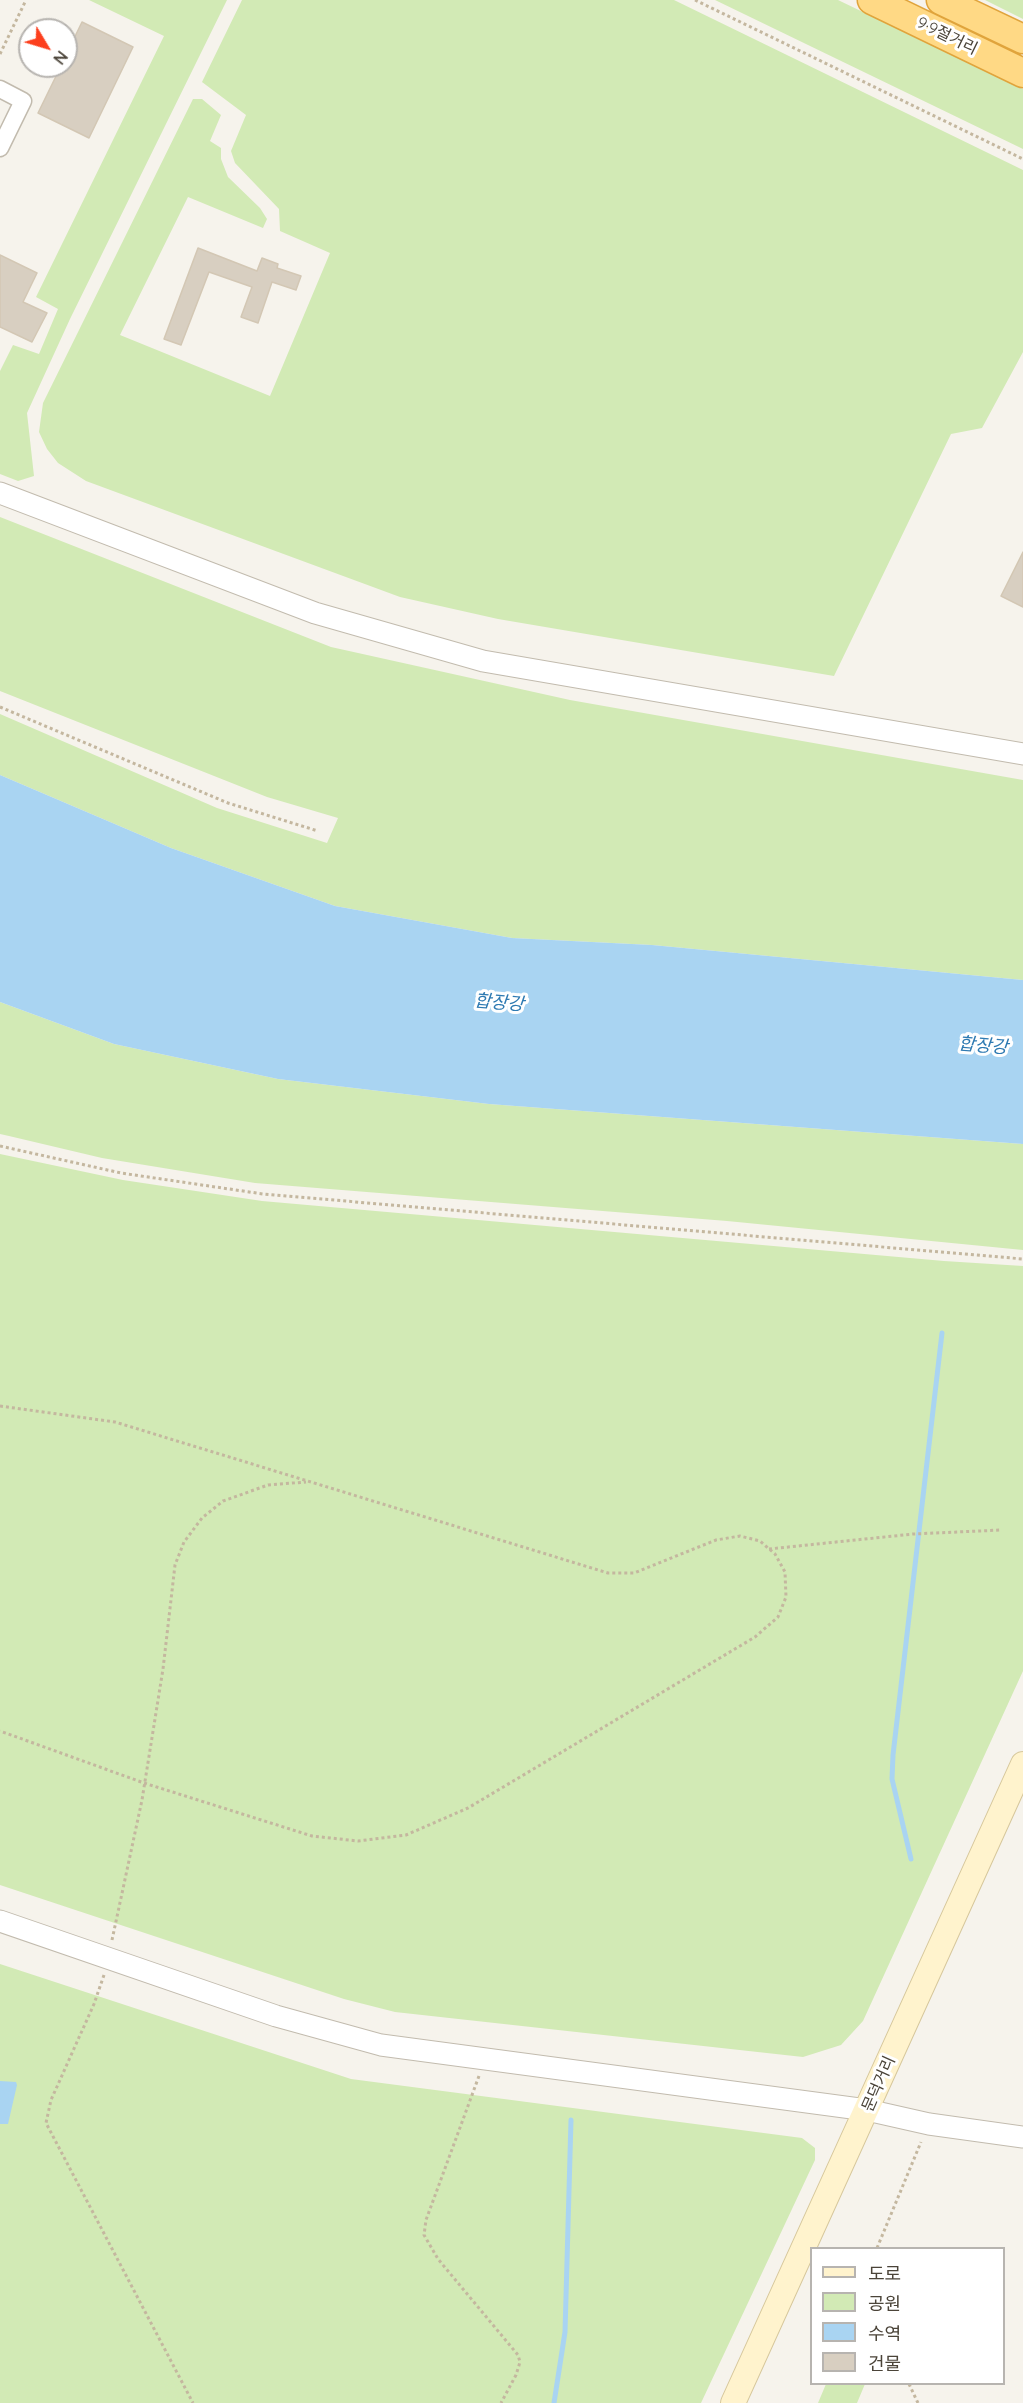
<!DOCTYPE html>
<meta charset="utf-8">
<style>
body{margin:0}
#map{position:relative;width:1023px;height:2403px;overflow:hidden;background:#f6f3ec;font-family:Quicksand,"Noto Sans KR",sans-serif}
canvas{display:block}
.legend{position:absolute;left:810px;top:2247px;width:195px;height:138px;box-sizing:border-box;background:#fff;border:2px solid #b7b4b0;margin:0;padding:8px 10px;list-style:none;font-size:18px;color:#4b4439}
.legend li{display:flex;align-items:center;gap:12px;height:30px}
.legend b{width:30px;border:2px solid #b7b4b0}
.north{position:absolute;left:18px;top:18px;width:60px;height:60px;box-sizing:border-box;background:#fff;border:2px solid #b7b4b0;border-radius:50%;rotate:128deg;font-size:16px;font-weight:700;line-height:24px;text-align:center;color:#4b4439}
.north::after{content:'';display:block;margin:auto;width:21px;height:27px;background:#fc3f1d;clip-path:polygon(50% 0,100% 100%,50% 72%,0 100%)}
</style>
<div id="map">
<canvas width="1023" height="2403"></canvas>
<ul class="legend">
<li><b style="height:8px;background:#fff3cd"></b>도로</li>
<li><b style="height:16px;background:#d2eab5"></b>공원</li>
<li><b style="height:16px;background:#a9d4f2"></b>수역</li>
<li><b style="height:16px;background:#d8cfc1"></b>건물</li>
</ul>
<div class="north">N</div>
</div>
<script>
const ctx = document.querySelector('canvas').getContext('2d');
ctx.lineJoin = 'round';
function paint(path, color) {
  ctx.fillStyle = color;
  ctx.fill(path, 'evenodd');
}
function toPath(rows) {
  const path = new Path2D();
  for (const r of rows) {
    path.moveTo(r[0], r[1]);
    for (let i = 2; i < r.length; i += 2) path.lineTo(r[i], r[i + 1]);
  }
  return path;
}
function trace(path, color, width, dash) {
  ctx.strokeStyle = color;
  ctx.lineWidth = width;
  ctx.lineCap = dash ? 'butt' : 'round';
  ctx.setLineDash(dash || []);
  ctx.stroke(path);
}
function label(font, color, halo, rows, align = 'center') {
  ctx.font = font + ' Quicksand,"Noto Sans KR",sans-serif';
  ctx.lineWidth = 6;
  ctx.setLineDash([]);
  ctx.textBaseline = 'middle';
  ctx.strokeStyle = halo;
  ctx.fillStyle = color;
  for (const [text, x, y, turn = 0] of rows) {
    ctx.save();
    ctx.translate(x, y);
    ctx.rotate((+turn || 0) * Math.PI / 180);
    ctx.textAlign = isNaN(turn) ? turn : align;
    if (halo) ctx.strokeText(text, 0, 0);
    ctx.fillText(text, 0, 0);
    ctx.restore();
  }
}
const green = toPath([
 [89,0,227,0,70,319,27,413,34,476,18,481,0,474,0,371,13,345,39,354,58,309,36,297,164,36],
 [242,0,674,0,1023,170,1023,352,982,428,951,434,834,676,498,619,400,597,86,481,58,463,47,449,39,432,43,403,193,99,202,99,221,115,210,141,221,148,221,159,228,177,260,208,267,219,263,228,188,197,120,335,270,396,330,253,280,231,279,209,235,163,231,151,246,115,202,82],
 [715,0,838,0,1023,89,1023,149],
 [985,0,1023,0,1023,19],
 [0,517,331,647,570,700,1023,780,1023,980,652,945,512,938,335,906,171,848,0,775,0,714,217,808,327,843,338,818,267,797,0,691],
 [0,1002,114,1044,278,1079,489,1104,1023,1144,1023,1250,727,1221,255,1183,102,1158,9,1136,0,1134],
 [0,1154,123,1180,262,1201,944,1261,1023,1266,1023,1671,863,2021,841,2045,803,2057,395,2012,344,1999,0,1885],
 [0,1964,351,2079,802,2138,815,2148,815,2160,701,2403,0,2403],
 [826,2384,865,2384,857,2403,818,2403]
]);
const water = toPath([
 [0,775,171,848,335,906,512,938,652,945,1023,980,1023,1144,489,1104,278,1079,114,1044,0,1002],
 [0,2081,16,2082,17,2085,8,2124,0,2124]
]);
const stream = toPath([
 [911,1859,892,1779,893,1755,942,1333],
 [554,2403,565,2332,571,2120]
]);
const building = toPath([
 [82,22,133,47,89,138,38,113,61,66,66,66,66,55,82,22],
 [198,248,257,271,262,258,278,264,277,268,301,276,296,290,272,282,258,323,241,317,252,287,209,272,181,345,164,339,198,248],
 [0,255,37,273,23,302,47,313,32,342,0,327,0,255],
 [1023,552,1023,607,1001,596,1023,552]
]);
const path = toPath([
 [695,0,1023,159],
 [0,54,26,0],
 [0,707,228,803,318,831],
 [0,1146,121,1173,263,1194,1023,1259],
 [0,1406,115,1422,608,1573,634,1573,716,1540,740,1536,760,1541,775,1554,785,1572,786,1597,778,1617,755,1637,468,1808,406,1835,358,1841,312,1836,144,1783,0,1731],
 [769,1549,913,1534,1001,1530],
 [112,1940,142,1800,163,1669,175,1565,184,1542,202,1518,223,1501,268,1485,306,1482],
 [104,1975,94,2004,51,2100,46,2123,193,2403],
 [479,2076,426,2220,424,2235,438,2259,518,2355,520,2362,516,2375,501,2403],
 [877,2248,921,2142],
 [909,2384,918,2403]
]);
const minor = toPath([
 [0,89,23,101,0,148]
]);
const tertiary = toPath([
 [0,493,315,613,483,661,1023,754],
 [0,1921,276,2016,381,2045,867,2110,929,2124,1023,2137]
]);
const secondary = toPath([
 [733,2403,1023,1764]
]);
const trunk = toPath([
 [872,0,1023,73],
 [941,0,1023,39]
]);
const streetNames = [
 ["9·9절거리",947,36,26],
 ["문덕거리",879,2084,-66]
];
const waterNames = [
 ["합장강",499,1003,5],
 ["합장강",983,1046,5]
];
paint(green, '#d2eab5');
paint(water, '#a9d4f2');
trace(stream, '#a9d4f2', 5);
paint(building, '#d8cfc1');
trace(building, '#d3c7b4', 1.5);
trace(minor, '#c2bbae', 19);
trace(tertiary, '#c2bbae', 23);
trace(secondary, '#d6c79b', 26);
trace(trunk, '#e0a43c', 31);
trace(path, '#c4b79f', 3, [3, 3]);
trace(minor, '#fff', 16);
trace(tertiary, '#fff', 21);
trace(secondary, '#fff3cd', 24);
trace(trunk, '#ffd985', 28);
label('16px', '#4b4439', '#fff', streetNames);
label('italic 18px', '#2e7ab2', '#fff', waterNames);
</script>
